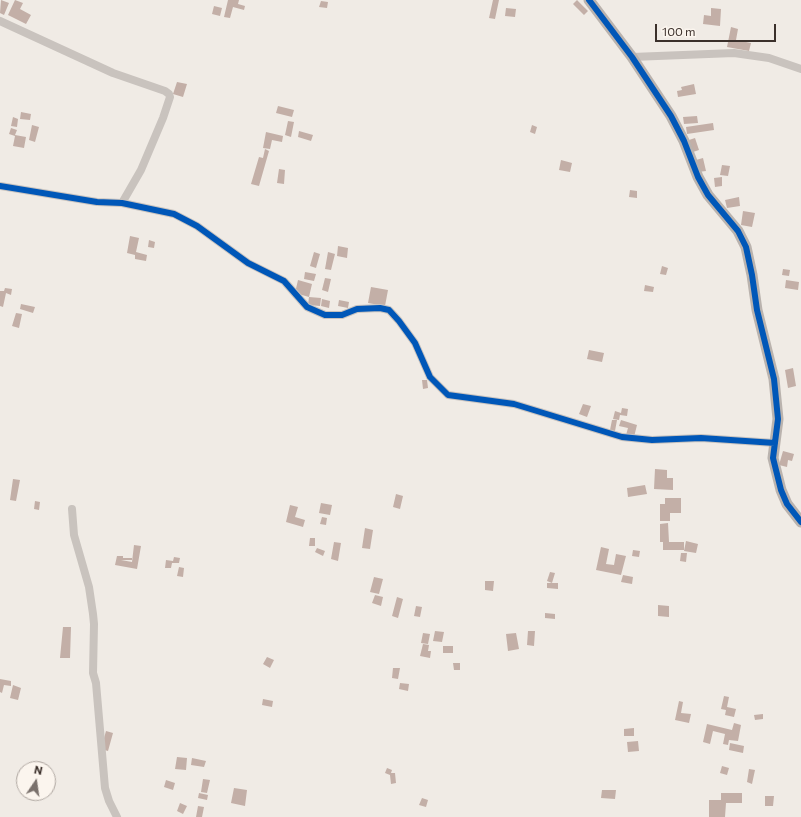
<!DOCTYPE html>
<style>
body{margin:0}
#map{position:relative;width:801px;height:817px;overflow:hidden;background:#f0ebe5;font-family:Commissioner,sans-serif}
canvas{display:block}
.north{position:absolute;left:16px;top:761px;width:40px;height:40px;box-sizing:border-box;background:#fbf5ee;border:1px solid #aea6a0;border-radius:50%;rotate:13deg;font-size:11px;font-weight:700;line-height:16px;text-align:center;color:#3b302b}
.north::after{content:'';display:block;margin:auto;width:14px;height:18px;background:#7a716c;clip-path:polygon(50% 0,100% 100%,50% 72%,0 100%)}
.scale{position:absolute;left:655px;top:24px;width:121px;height:18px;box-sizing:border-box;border:2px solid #3b302b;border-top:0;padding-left:5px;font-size:12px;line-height:14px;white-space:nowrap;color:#3b302b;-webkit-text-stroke:3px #fbf5ee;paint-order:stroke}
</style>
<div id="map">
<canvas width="801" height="817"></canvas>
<div class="north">N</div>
<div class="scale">100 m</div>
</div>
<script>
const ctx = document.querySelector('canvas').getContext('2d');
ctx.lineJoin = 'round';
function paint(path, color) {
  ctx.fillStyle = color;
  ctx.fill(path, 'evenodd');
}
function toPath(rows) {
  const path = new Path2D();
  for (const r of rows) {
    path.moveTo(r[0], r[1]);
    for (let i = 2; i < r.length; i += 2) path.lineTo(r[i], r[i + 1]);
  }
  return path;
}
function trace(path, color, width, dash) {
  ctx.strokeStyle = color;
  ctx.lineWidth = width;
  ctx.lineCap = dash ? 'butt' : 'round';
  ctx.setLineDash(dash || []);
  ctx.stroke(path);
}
const building = toPath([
 [1,0,9,3,4,15,0,13],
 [15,0,23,3,20,9,31,15,26,24,8,15],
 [228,0,239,0,238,4,245,6,244,10,233,7,230,18,224,17],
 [493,0,499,0,495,19,489,18],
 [577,0,588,11,584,15,573,4],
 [321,1,328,2,327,8,319,7],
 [214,6,222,8,220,16,212,14],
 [506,8,516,9,515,17,505,16],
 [711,8,721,9,720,26,703,24,704,15,711,16],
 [731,27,738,29,736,40,751,43,749,51,727,47],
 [177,82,187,84,183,97,173,94],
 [694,84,696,94,678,97,677,91,682,90,681,87],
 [278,106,294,110,292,117,276,113],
 [21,112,31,114,30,120,20,119],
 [697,116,698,123,684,124,683,117],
 [13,117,18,119,17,127,11,126],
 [288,121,294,122,291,137,285,135],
 [713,123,714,130,687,134,686,127],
 [32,125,39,127,35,142,29,140],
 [532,125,537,127,535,134,530,132],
 [11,128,17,130,15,135,26,137,24,148,13,146,15,136,9,134],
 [299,131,313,135,311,141,298,137],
 [266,132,283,136,282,142,272,140,270,149,263,148],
 [695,138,699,150,693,152,689,140],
 [265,149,269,151,259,186,251,184,259,157,263,158],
 [703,158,706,171,698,172,696,160],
 [561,160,572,163,570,172,559,170],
 [722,165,730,166,728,176,720,175],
 [279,169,285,170,284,184,277,183],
 [722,177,722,186,715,187,714,178],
 [630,190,637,191,637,198,629,197],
 [739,197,740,206,727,208,725,200],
 [743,211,755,213,752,227,741,225],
 [130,236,139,238,136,252,147,255,146,261,135,259,135,255,127,253],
 [149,240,155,242,154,248,148,247],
 [338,246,348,248,347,258,337,256],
 [314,252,320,254,316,268,310,266],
 [328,252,335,254,331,270,325,269],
 [662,266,668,268,666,275,660,274],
 [783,269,790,270,789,276,782,275],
 [305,272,316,274,314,281,304,279],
 [325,278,331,279,328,292,322,290],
 [298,280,312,284,309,297,295,293],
 [786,280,799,282,798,290,785,288],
 [645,285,654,287,653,292,644,291],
 [371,287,388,290,385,306,368,303],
 [5,288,12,289,11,295,6,293,3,307,0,306,0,291,4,291],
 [309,297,321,298,320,306,308,305],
 [322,299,330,301,329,308,321,306],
 [339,300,349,302,348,308,338,306],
 [21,304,35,307,33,313,20,309],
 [16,313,22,314,19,328,12,326],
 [589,350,604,353,602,362,587,359],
 [793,368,796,386,788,388,785,370],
 [422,380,427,380,428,388,423,389],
 [583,404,591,406,587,417,579,414],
 [622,408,628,409,627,416,620,415,619,420,613,419,615,411,621,413],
 [612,420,617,420,615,431,610,430],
 [621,420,637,425,634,437,626,435,628,428,619,426],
 [783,451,794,454,792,461,788,460,787,467,779,465],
 [655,469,667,470,667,478,673,478,673,490,654,489],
 [13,479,20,480,16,501,10,500],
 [645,485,647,494,628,497,627,488],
 [396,494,403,496,400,509,393,507],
 [665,498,681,498,681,513,670,513,670,521,660,521,660,504,665,504],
 [35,501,40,502,39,510,34,509],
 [321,503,332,505,330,515,319,513],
 [290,505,298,507,295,517,305,520,303,527,286,522],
 [322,517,327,518,326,525,320,524],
 [668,523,669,542,684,542,684,550,663,550,663,542,660,542,660,524],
 [365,528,373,530,370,549,362,548],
 [310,538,315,538,315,546,309,546],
 [686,541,698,544,696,553,684,551],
 [334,542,341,543,338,561,331,559],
 [134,545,141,546,137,569,115,565,117,556,123,556,123,558,132,558,132,560,121,560,132,562],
 [601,547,609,549,606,564,614,565,616,554,626,556,621,575,596,570],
 [317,548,325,551,323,556,315,552],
 [633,550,640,551,639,557,632,556],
 [681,553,687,553,686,562,680,561],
 [174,557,180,558,179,563,172,563,171,568,165,568,166,560,173,561],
 [179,567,184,568,183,577,177,576],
 [550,572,555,573,552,583,547,581],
 [623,575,633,577,632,584,621,582],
 [374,577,383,579,379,594,370,592],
 [485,581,494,581,493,591,485,590],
 [547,583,558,583,558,589,547,588],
 [375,595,383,597,381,606,372,603],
 [397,597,403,599,398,618,392,616],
 [658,605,669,606,669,617,658,616],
 [416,606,422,607,420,617,414,616],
 [545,613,555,614,555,619,545,618],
 [63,627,71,627,70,658,60,658],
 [435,631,444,632,442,642,433,641],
 [528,631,535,631,534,646,527,645],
 [423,633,430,634,428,644,421,643],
 [516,633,519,649,508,651,506,634],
 [423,644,429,645,428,651,431,651,430,658,420,656],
 [443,646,453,646,453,653,443,653],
 [267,657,274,660,270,668,263,664],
 [453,663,460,663,460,670,454,670],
 [393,668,400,668,398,679,392,678],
 [0,679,11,681,11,686,4,685,2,693,0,692],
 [400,683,409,684,408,691,399,689],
 [13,685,21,688,18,700,10,698],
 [724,696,729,697,727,707,736,709,734,717,725,715,726,710,721,709],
 [263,699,273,701,272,707,262,705],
 [679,701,683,702,681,713,691,714,689,723,675,720],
 [763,714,763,719,755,720,754,715],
 [734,723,741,725,738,741,729,740,728,745,723,744,725,734,713,731,710,744,703,742,707,724,732,730],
 [634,728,634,736,624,736,624,729],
 [106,731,113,733,108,751,101,749],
 [638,741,639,751,628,752,627,742],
 [730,743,744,746,743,753,729,750],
 [177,757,187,758,186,770,175,769],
 [192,758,206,761,204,767,191,765],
 [722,766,729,768,727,775,720,773],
 [387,768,392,770,391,773,395,773,396,783,391,784,390,775,385,773],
 [749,769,755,770,752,784,747,782],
 [203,779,210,780,207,793,201,792],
 [166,780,175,783,173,790,164,787],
 [234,788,247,790,245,806,231,803],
 [602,790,616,790,615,799,601,798],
 [199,793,208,795,207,800,198,798],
 [721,793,742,793,742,803,726,803,725,817,709,817,709,800,721,800],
 [765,796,774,796,773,806,765,806],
 [422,798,428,800,426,807,419,805],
 [180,803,187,806,183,814,177,811],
 [198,806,204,807,202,817,196,817]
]);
const street = toPath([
 [0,21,113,73,165,91,169,94,170,97,163,118,141,170,122,203],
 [632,57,734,53,769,58,801,69],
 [0,186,97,202,122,203,174,214,197,226,248,263,284,281,307,307,325,315,342,315,357,309,380,308,389,310,399,321,415,343,430,377,448,395,514,404,622,437,652,440,701,438,775,443],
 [72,509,74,535,89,587,93,614,94,624,93,673,96,683,105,788,109,801,117,817]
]);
const secondary = toPath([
 [589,0,632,57,671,116,684,141,698,177,708,195,738,231,746,247,752,275,757,310,774,379,778,419,773,458,781,490,787,504,801,522]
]);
const cycleway = toPath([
 [589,0,632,57,671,116,684,141,698,177,708,195,738,231,746,247,752,275,757,310,774,379,778,419,773,458,781,490,787,504,801,522],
 [0,186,97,202,122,203,174,214,197,226,248,263,284,281,307,307,325,315,342,315,357,309,380,308,389,310,399,321,415,343,430,377,448,395,514,404,622,437,652,440,701,438,775,443]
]);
paint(building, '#c3afa7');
trace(street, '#c9c3be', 8);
trace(secondary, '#bab3ae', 11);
trace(cycleway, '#0057b8', 6);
</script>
